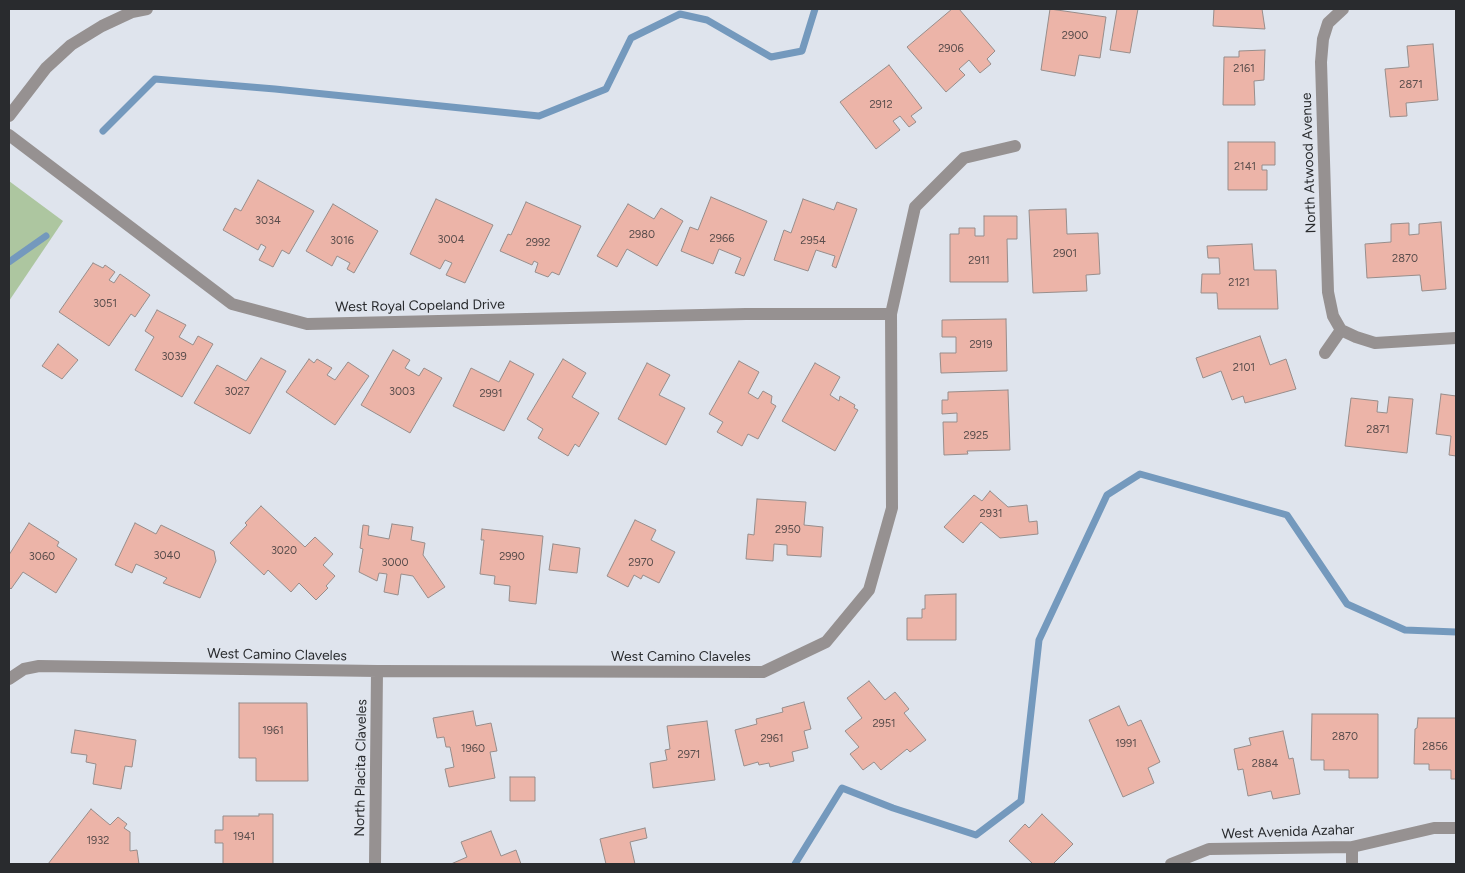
<!DOCTYPE html>
<style>
body{margin:0}
#map{position:relative;width:1465px;height:873px;overflow:hidden;background:#dfe4ed;font-family:Figtree,sans-serif}
canvas{display:block}
.frame{position:absolute;inset:0;border:10px solid #292b2e;pointer-events:none}
</style>
<div id="map">
<canvas width="1465" height="873"></canvas>
<div class="frame"></div>
</div>
<script>
const ctx = document.querySelector('canvas').getContext('2d');
ctx.lineJoin = 'round';
function paint(path, color) {
  ctx.fillStyle = color;
  ctx.fill(path, 'evenodd');
}
function toPath(rows) {
  const path = new Path2D();
  for (const r of rows) {
    path.moveTo(r[0], r[1]);
    for (let i = 2; i < r.length; i += 2) path.lineTo(r[i], r[i + 1]);
  }
  return path;
}
function trace(path, color, width, dash) {
  ctx.strokeStyle = color;
  ctx.lineWidth = width;
  ctx.lineCap = dash ? 'butt' : 'round';
  ctx.setLineDash(dash || []);
  ctx.stroke(path);
}
function label(font, color, halo, rows, align = 'center') {
  ctx.font = font + ' Figtree,sans-serif';
  ctx.lineWidth = 4;
  ctx.setLineDash([]);
  ctx.textBaseline = 'middle';
  ctx.strokeStyle = halo;
  ctx.fillStyle = color;
  for (const [text, x, y, turn = 0] of rows) {
    ctx.save();
    ctx.translate(x, y);
    ctx.rotate((+turn || 0) * Math.PI / 180);
    ctx.textAlign = isNaN(turn) ? turn : align;
    if (halo) ctx.strokeText(text, 0, 0);
    ctx.fillText(text, 0, 0);
    ctx.restore();
  }
}
const green = toPath([
 [9,181,63,221,9,301]
]);
const stream = toPath([
 [103,131,155,79,275,89,539,116,606,89,631,38,680,14,707,20,771,57,802,51,815,9],
 [9,262,46,236],
 [795,864,842,788,893,808,976,835,1021,801,1039,640,1107,495,1140,474,1287,515,1347,604,1405,630,1456,632]
]);
const building = toPath([
 [952,9,959,9,995,51,987,59,991,64,980,73,969,60,959,69,965,75,946,92,907,47,952,9],
 [1050,9,1106,17,1100,58,1079,55,1075,76,1041,70,1050,9],
 [1117,9,1138,9,1130,53,1110,50,1117,9],
 [1214,9,1262,9,1265,29,1213,26,1214,9],
 [1433,44,1438,100,1406,103,1407,116,1390,117,1385,69,1409,67,1407,46,1433,44],
 [1265,50,1264,80,1254,81,1255,105,1223,105,1224,57,1239,57,1239,51,1265,50],
 [889,65,922,108,911,116,916,122,909,127,900,116,893,121,900,130,876,149,840,102,889,65],
 [1228,142,1275,142,1275,165,1262,165,1262,170,1267,170,1267,190,1228,190,1228,142],
 [258,180,314,211,289,254,282,250,273,267,259,260,266,247,261,244,258,250,223,230,235,208,241,211,258,180],
 [711,197,767,221,744,276,735,273,741,258,719,249,713,264,681,251,690,227,698,230,711,197],
 [436,199,493,225,465,283,446,275,452,263,445,260,440,269,410,254,436,199],
 [803,199,834,210,837,202,857,209,836,268,832,266,835,256,816,250,808,271,774,260,784,230,791,233,803,199],
 [526,202,581,226,559,275,552,272,548,277,535,272,538,263,534,261,532,265,500,251,508,234,511,235,526,202],
 [333,204,378,231,354,273,347,269,350,263,337,256,332,266,306,251,333,204],
 [628,204,654,219,661,208,683,221,657,266,627,249,617,267,597,256,628,204],
 [1066,209,1067,234,1098,233,1100,274,1086,275,1087,291,1033,293,1029,210,1066,209],
 [984,216,1017,216,1017,239,1007,239,1008,282,950,282,950,234,959,234,959,228,975,228,975,236,984,236,984,216],
 [1441,222,1446,289,1422,291,1420,275,1367,278,1365,244,1391,242,1391,224,1409,223,1409,235,1419,234,1419,224,1441,222],
 [1252,244,1254,270,1276,270,1278,309,1218,309,1217,293,1201,293,1202,274,1220,274,1219,258,1208,258,1207,246,1252,244],
 [93,263,103,268,105,265,115,272,109,280,114,283,120,274,150,295,135,317,131,314,109,346,59,312,93,263],
 [157,310,186,325,179,337,193,345,198,336,213,344,182,397,135,370,154,337,145,331,157,310],
 [1006,319,1007,371,941,373,940,353,956,353,956,337,942,337,942,320,1006,319],
 [1260,336,1270,365,1286,359,1296,389,1245,403,1243,396,1232,400,1221,371,1203,378,1196,358,1260,336],
 [58,344,78,360,62,379,42,366,58,344],
 [393,350,410,360,405,368,419,376,424,368,442,378,410,433,361,405,393,350],
 [261,358,286,371,250,434,194,403,217,365,246,381,261,358],
 [309,359,314,363,317,359,332,368,327,375,335,380,348,362,369,376,335,425,286,392,309,359],
 [563,359,586,373,572,397,599,413,579,447,575,444,568,456,538,438,543,429,527,419,563,359],
 [510,361,534,374,504,431,453,406,471,368,499,382,510,361],
 [739,361,759,372,748,393,758,399,763,391,772,396,771,403,776,406,758,439,748,434,742,446,717,432,723,422,709,414,739,361],
 [647,363,670,375,659,395,685,408,666,445,618,419,647,363],
 [815,363,840,377,830,395,839,401,840,396,855,405,854,408,858,410,835,451,782,421,815,363],
 [1008,390,1010,450,967,451,968,454,944,455,943,422,957,422,957,413,942,414,942,400,948,400,948,392,1008,390],
 [1441,394,1456,396,1456,456,1449,455,1451,436,1436,434,1441,394],
 [1389,397,1413,399,1407,453,1345,446,1351,398,1378,401,1377,412,1387,413,1389,397],
 [990,491,1008,507,1027,505,1029,522,1037,521,1038,534,1000,538,981,522,963,543,944,527,974,495,982,501,990,491],
 [757,499,806,502,804,525,823,527,821,557,787,555,787,545,774,544,773,561,746,559,748,534,754,535,757,499],
 [261,506,305,547,315,537,333,554,323,565,335,576,326,586,328,588,316,600,299,583,291,592,268,570,264,575,230,543,247,525,245,523,261,506],
 [635,520,656,530,651,540,675,552,659,583,643,575,641,579,634,575,628,587,607,576,635,520],
 [29,523,59,542,57,546,77,559,56,593,23,572,11,589,9,587,9,555,29,523],
 [135,523,156,534,161,525,214,551,216,561,200,598,163,583,167,578,136,564,132,573,115,565,135,523],
 [392,524,413,527,411,540,425,543,423,555,445,587,428,598,413,576,401,574,398,595,384,592,387,574,379,573,377,581,359,572,363,549,360,548,363,525,369,526,368,535,389,539,392,524],
 [482,529,543,536,536,604,509,601,510,586,494,584,495,576,480,574,484,540,481,540,482,529],
 [553,544,580,548,577,573,549,570,553,544],
 [956,594,956,640,907,640,907,618,922,618,922,609,925,609,925,595,956,594],
 [869,681,885,700,895,692,909,709,904,713,926,740,910,752,907,749,881,770,874,762,863,770,850,754,859,747,845,731,862,718,847,698,869,681],
 [804,702,811,729,804,731,808,748,792,752,794,761,770,767,769,763,759,765,758,762,744,766,735,730,757,724,756,719,783,712,782,708,804,702],
 [239,703,307,703,308,781,256,781,256,758,239,758,239,703],
 [1119,706,1128,726,1141,720,1160,762,1148,768,1154,783,1123,797,1089,720,1119,706],
 [473,711,476,726,491,723,497,751,490,752,495,778,449,787,445,769,454,767,450,747,446,747,444,737,437,738,433,718,473,711],
 [1312,714,1378,714,1378,778,1349,778,1349,770,1324,770,1324,760,1311,760,1312,714],
 [1418,718,1456,718,1456,779,1451,779,1451,770,1429,770,1429,764,1414,764,1415,729,1417,728,1418,718],
 [707,721,715,780,653,788,650,763,667,760,665,750,670,749,667,726,707,721],
 [75,730,136,740,132,767,125,766,121,789,93,784,96,764,86,762,87,755,71,753,75,730],
 [1283,731,1289,759,1293,758,1300,794,1273,799,1271,791,1248,796,1243,769,1238,770,1234,749,1251,745,1249,738,1283,731],
 [510,777,535,777,535,801,510,801,510,777],
 [91,809,110,825,118,817,127,824,124,828,130,832,130,851,137,850,139,864,48,864,91,809],
 [259,814,273,814,273,864,223,864,223,843,215,843,215,830,223,830,223,816,259,816,259,814],
 [1042,814,1073,844,1053,864,1033,864,1009,841,1025,824,1029,828,1042,814],
 [645,828,647,838,630,842,635,864,606,864,600,839,645,828],
 [491,831,501,856,516,850,521,864,451,864,467,857,461,842,491,831]
]);
const minor = toPath([
 [1343,9,1328,23,1323,39,1321,62,1328,292,1333,316,1341,330,1356,337,1375,343,1456,338],
 [9,116,46,68,71,45,102,26,132,12,147,9],
 [9,135,232,304,307,324,746,314,891,314],
 [1325,353,1341,330],
 [9,679,24,669,39,666,377,671,763,672,826,642,869,590,892,508,891,314,915,207,964,158,1015,146],
 [1352,847,1352,864],
 [375,864,377,671],
 [1171,864,1209,849,1352,847,1434,828,1456,828]
]);
const numberNames = [
 ["2900",1075,36],
 ["2906",951,49],
 ["2161",1244,69],
 ["2871",1411,85],
 ["2912",881,105],
 ["2141",1245,167],
 ["3034",268,221],
 ["2980",642,235],
 ["2966",722,239],
 ["3004",451,240],
 ["3016",342,241],
 ["2954",813,241],
 ["2992",538,243],
 ["2901",1065,254],
 ["2870",1405,259],
 ["2911",979,261],
 ["2121",1239,283],
 ["3051",105,304],
 ["2919",981,345],
 ["3039",174,357],
 ["2101",1244,368],
 ["3027",237,392],
 ["3003",402,392],
 ["2991",491,394],
 ["2871",1378,430],
 ["2925",976,436],
 ["2931",991,514],
 ["2950",788,530],
 ["3020",284,551],
 ["3040",167,556],
 ["3060",42,557],
 ["2990",512,557],
 ["3000",395,563],
 ["2970",641,563],
 ["2951",884,724],
 ["1961",273,731],
 ["2870",1345,737],
 ["2961",772,739],
 ["1991",1126,744],
 ["2856",1435,747],
 ["1960",473,749],
 ["2971",689,755],
 ["2884",1265,764],
 ["1941",244,837],
 ["1932",98,841]
];
const streetNames = [
 ["North Atwood Avenue",1309,163,-92],
 ["West Royal Copeland Drive",420,306,-1],
 ["West Camino Claveles",277,655,1],
 ["West Camino Claveles",681,657],
 ["North Placita Claveles",361,768,-89],
 ["West Avenida Azahar",1288,832,-2]
];
paint(green, '#adc6a0');
trace(stream, '#7499bd', 7);
paint(building, '#ecb4a8');
trace(building, '#978d8b', 1);
trace(minor, '#969191', 12);
label('11px', '#5a4d4c', null, numberNames);
label('14px', '#292b2e', '#dfe4ed', streetNames);
</script>
